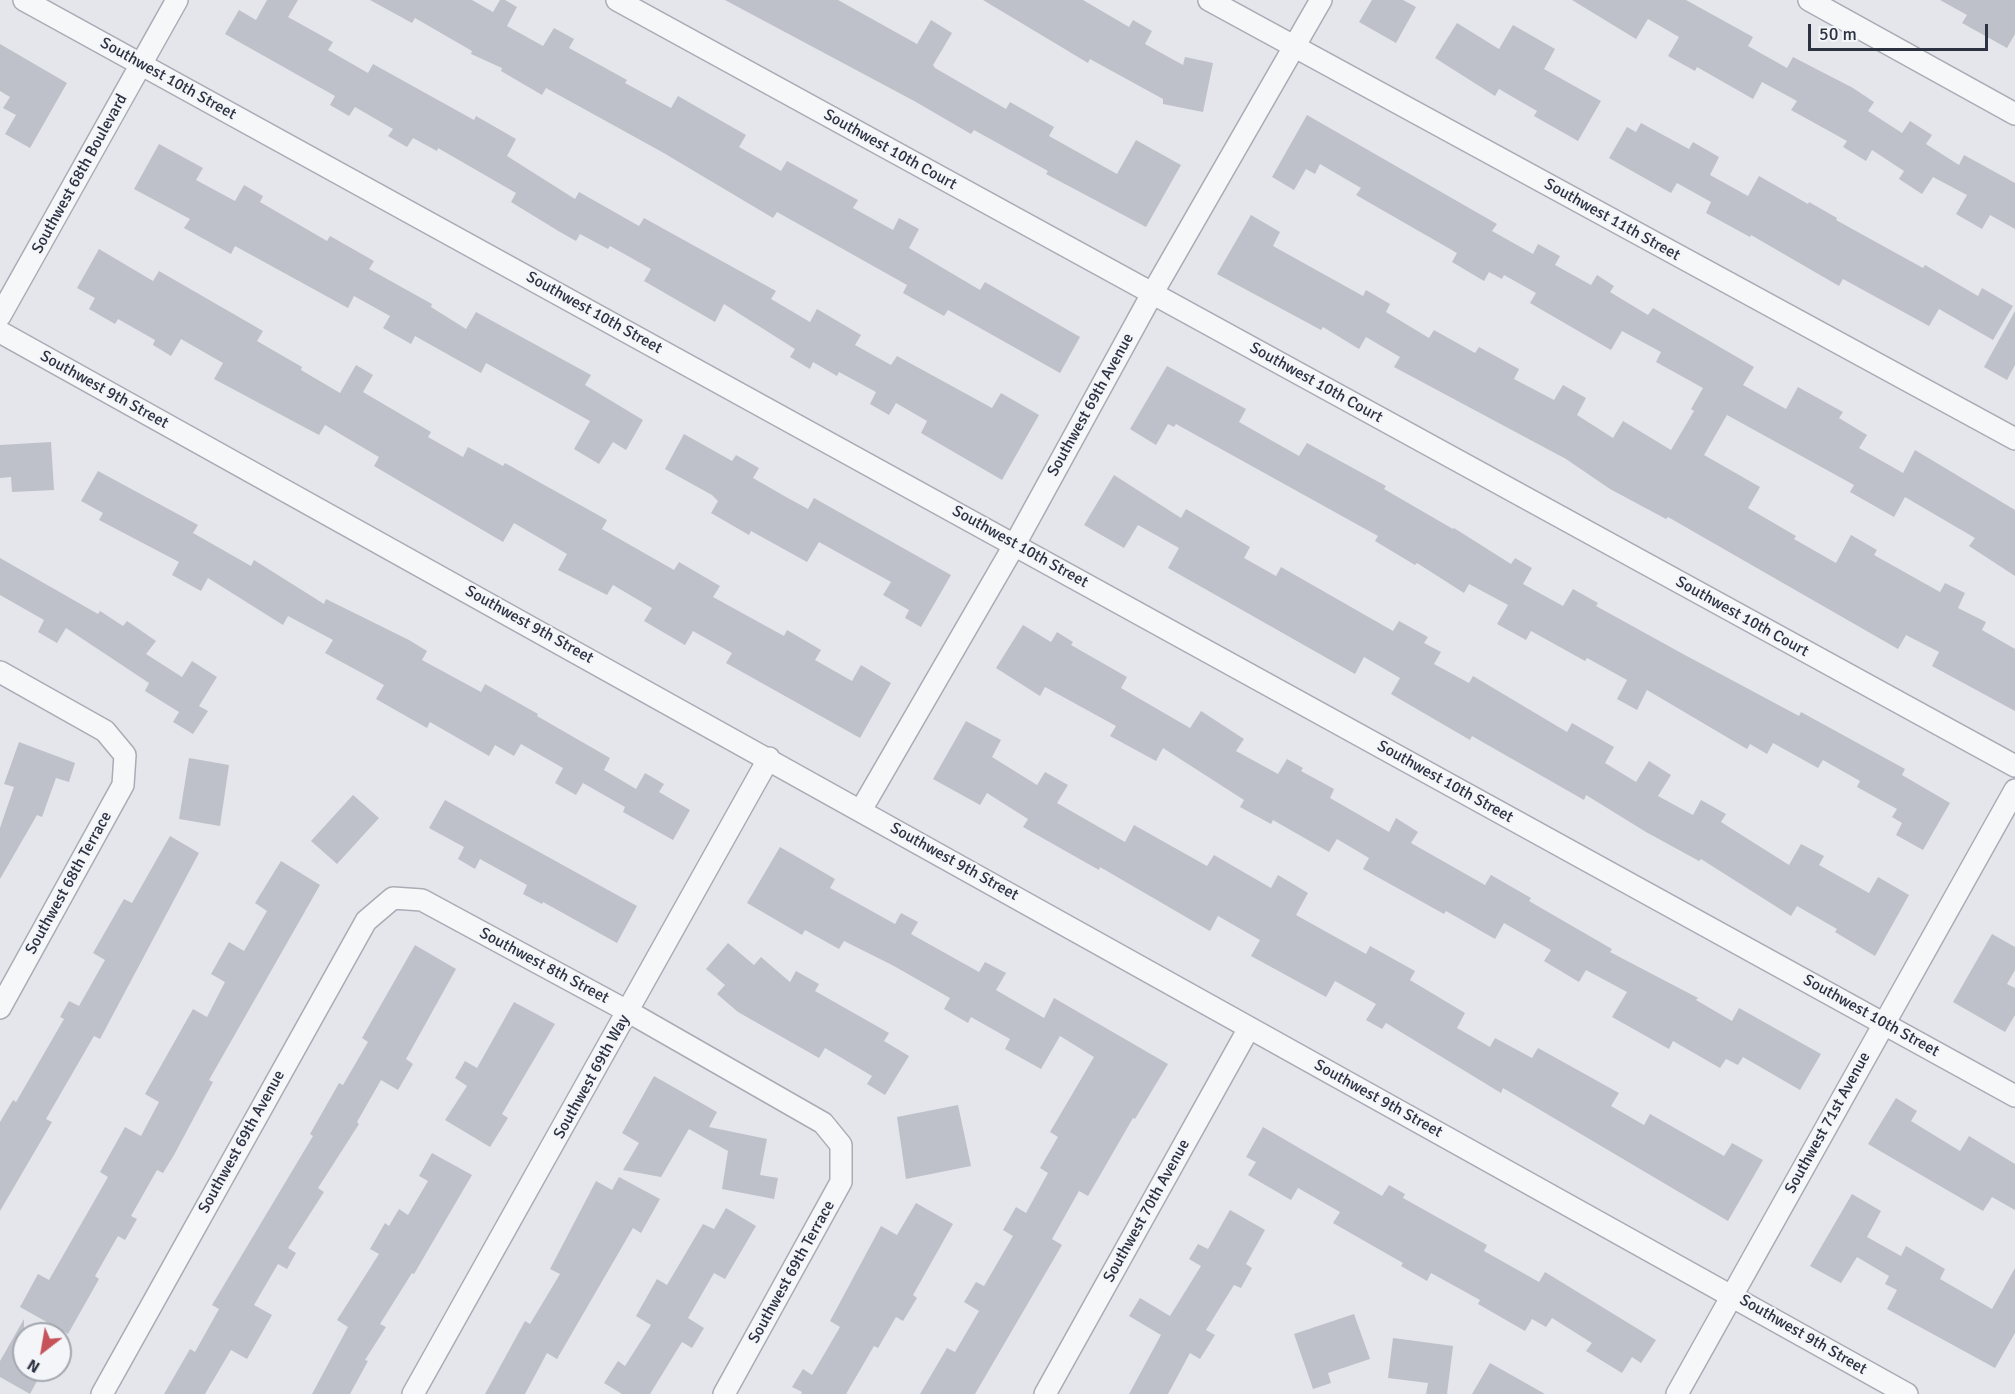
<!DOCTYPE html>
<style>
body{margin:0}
#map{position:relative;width:2015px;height:1394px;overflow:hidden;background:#e4e6eb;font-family:Signika,sans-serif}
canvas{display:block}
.north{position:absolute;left:12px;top:1322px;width:60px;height:60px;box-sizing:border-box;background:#f3f5f8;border:2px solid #a3a7af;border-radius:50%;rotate:211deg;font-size:16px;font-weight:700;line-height:24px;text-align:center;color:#2c3242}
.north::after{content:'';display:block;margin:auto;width:21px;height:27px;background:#c55359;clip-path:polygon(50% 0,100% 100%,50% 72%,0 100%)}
.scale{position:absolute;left:1808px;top:24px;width:180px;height:27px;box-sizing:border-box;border:3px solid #2c3242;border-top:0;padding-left:8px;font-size:18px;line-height:21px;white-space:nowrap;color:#2c3242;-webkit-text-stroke:4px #f3f5f8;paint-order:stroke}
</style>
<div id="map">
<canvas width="2015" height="1394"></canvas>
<div class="north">N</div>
<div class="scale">50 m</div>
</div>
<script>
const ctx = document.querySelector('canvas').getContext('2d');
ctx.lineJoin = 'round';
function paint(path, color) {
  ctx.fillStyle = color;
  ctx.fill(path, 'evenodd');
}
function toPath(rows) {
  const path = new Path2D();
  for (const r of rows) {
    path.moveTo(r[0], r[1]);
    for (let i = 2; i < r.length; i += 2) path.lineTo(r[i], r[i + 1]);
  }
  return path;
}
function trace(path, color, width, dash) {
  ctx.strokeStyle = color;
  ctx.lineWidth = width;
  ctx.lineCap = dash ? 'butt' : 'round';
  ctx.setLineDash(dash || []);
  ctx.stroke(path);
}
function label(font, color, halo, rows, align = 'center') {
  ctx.font = font + ' Signika,sans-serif';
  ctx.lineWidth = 4.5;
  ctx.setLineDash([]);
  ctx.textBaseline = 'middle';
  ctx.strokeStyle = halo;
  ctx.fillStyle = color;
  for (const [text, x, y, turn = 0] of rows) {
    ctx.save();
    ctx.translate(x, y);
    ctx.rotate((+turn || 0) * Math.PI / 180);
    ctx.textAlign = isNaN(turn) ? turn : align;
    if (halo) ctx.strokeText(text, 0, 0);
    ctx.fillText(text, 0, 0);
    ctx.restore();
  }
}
const building = toPath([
 [267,0,298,0,288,17,333,42,328,50,368,73,373,64,474,120,476,116,516,139,507,156,575,199,579,192,639,226,644,218,776,291,771,299,810,322,817,309,861,335,855,345,891,365,897,356,992,408,1001,393,1039,415,1002,480,921,433,927,421,896,403,889,415,870,404,876,392,839,372,837,376,813,362,810,369,790,357,795,349,724,304,715,322,644,281,651,269,610,246,608,249,580,234,576,241,560,232,511,202,516,193,438,148,437,151,413,138,407,147,388,136,393,129,355,107,349,116,330,105,335,96,225,34,239,10,256,20],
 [370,0,472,0,493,12,500,0,505,0,517,7,507,26,543,46,554,28,574,39,569,48,627,80,625,83,671,108,678,96,746,135,739,147,781,171,787,161,858,200,853,208,893,230,899,218,919,229,909,248,980,290,985,282,1080,337,1060,373,948,310,944,316,903,293,907,285,777,212,773,218,662,152,546,88,542,95,501,71,502,68,471,54,472,51,415,18,412,23],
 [725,0,838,0,917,44,931,20,952,33,933,65,935,68,1006,109,1010,102,1054,127,1049,136,1117,174,1136,140,1181,165,1146,227,1046,174,1048,171,974,130,971,134,916,102],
 [983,0,1083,0,1129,27,1133,20,1152,31,1145,44,1183,65,1185,57,1213,63,1203,112,1163,104,1163,99,1090,59,1088,63],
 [1372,0,1403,0,1416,7,1396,43,1359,22],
 [1572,0,1686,0,1753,37,1748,46,1787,68,1793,57,1853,88,1874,102,1868,111,1902,133,1910,121,1932,135,1926,144,1959,165,1964,155,2015,183,2015,229,1990,215,1982,229,1956,214,1967,195,1933,177,1922,194,1899,179,1904,171,1872,150,1866,161,1843,147,1847,141,1791,110,1797,101,1762,82,1753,99,1697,67,1695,71,1668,56,1679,37,1648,19,1636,39],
 [1940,0,2015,0,2015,34,2007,48,1962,23,1967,15],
 [1457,23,1499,49,1513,25,1555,49,1544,69,1601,101,1578,141,1534,116,1537,111,1499,89,1495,96,1435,58],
 [0,44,67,83,30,148,5,134,16,115,3,108,10,97,0,91],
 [1307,115,1497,224,1492,231,1533,254,1538,244,1560,256,1555,265,1591,285,1597,275,1614,286,1610,292,1648,315,1653,308,1754,367,1743,385,1786,409,1798,387,1843,412,1839,418,1867,435,1859,448,1903,473,1915,450,2015,510,2015,576,1969,546,1975,538,1905,497,1894,517,1850,492,1854,485,1727,415,1704,455,1760,487,1748,508,1796,536,1794,539,1836,563,1851,535,1877,550,1874,555,1940,592,1945,583,1965,593,1958,608,1986,622,1982,630,2015,649,2015,711,1932,666,1939,652,1906,635,1898,649,1668,517,1666,519,1610,489,1566,459,1394,367,1400,357,1366,337,1359,349,1323,327,1321,330,1217,274,1251,215,1280,232,1273,246,1363,296,1366,290,1390,304,1386,312,1429,338,1434,330,1475,353,1479,347,1519,369,1514,379,1554,400,1563,385,1586,398,1577,415,1613,438,1623,421,1671,450,1694,411,1691,409,1703,388,1656,362,1661,352,1622,331,1611,350,1530,303,1536,293,1504,275,1502,279,1489,272,1484,281,1452,262,1457,253,1356,195,1361,188,1320,164,1315,174,1306,169,1294,190,1272,177],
 [1641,123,1689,149,1693,142,1719,157,1710,175,1748,196,1759,176,1808,204,1809,202,1837,218,1836,220,1923,268,1925,265,1978,296,1982,288,2013,306,1993,340,1939,309,1929,326,1843,279,1839,286,1751,235,1750,237,1706,213,1711,202,1677,183,1671,193,1609,158,1627,127,1636,132],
 [159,144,203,168,196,180,235,201,244,185,263,196,260,202,327,241,330,236,374,261,369,269,432,304,431,307,466,329,476,312,591,375,585,385,643,420,626,450,613,442,599,464,574,449,590,421,486,363,481,373,415,336,411,344,383,328,390,316,354,296,348,308,235,246,231,254,184,228,190,219,134,189],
 [99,249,153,281,159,271,263,331,257,341,302,367,301,370,340,393,356,365,373,375,363,392,431,432,428,437,463,457,468,447,503,466,505,463,607,520,602,529,674,570,679,562,720,586,713,597,784,636,787,630,821,650,815,660,852,681,861,665,891,683,860,738,726,663,732,653,693,631,685,645,644,621,652,608,613,585,607,595,558,570,567,554,514,523,503,542,374,466,379,457,325,425,319,435,214,379,223,363,181,339,171,356,153,345,155,340,118,319,115,324,89,309,95,298,77,288],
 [2015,311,2015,365,2007,380,1984,367],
 [1167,366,1246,409,1239,422,1299,456,1307,443,1386,486,1384,489,1453,529,1454,528,1511,564,1515,558,1532,568,1523,584,1563,606,1573,589,1598,603,1596,606,1683,654,1799,716,1801,712,1905,769,1902,775,1950,803,1923,850,1896,835,1902,823,1892,817,1897,809,1857,787,1860,781,1823,760,1818,768,1773,743,1767,754,1750,744,1747,749,1647,690,1637,710,1617,699,1627,680,1587,658,1585,661,1531,631,1526,640,1497,624,1508,605,1469,584,1464,593,1417,563,1415,565,1375,541,1378,536,1176,424,1174,427,1168,424,1156,445,1130,429],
 [684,434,732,461,736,455,759,468,753,478,786,497,808,509,814,498,951,575,921,627,905,618,909,610,883,595,891,582,819,542,807,562,751,531,749,535,711,513,718,501,712,495,665,469],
 [51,442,54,490,12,492,11,477,0,478,0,445],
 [98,471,198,525,193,533,251,566,254,560,324,604,326,599,409,640,427,651,422,660,481,692,485,684,538,714,537,716,610,758,604,770,636,789,645,773,664,784,659,792,690,810,673,840,623,812,625,807,583,783,576,795,555,783,563,768,521,744,514,756,495,745,489,756,430,722,427,728,376,699,384,685,325,653,333,640,288,616,283,625,208,578,201,591,172,575,179,562,99,520,103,513,81,501],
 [1114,475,1181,518,1186,509,1250,547,1244,558,1276,576,1281,567,1393,631,1399,621,1428,637,1424,643,1441,652,1434,664,1469,683,1473,676,1567,732,1572,723,1614,747,1605,763,1636,782,1649,761,1671,775,1658,796,1693,815,1701,800,1726,814,1721,822,1789,865,1801,844,1824,856,1819,865,1869,893,1878,877,1909,895,1875,956,1835,932,1837,929,1797,906,1791,916,1701,859,1699,861,1646,832,1586,795,1584,800,1472,736,1470,740,1391,694,1400,678,1364,657,1355,674,1168,568,1179,548,1138,525,1124,548,1084,525],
 [0,558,98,614,100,611,123,626,127,621,156,641,146,654,182,677,192,661,217,677,199,706,208,711,193,734,173,722,179,712,145,691,149,683,66,628,57,643,38,632,44,620,0,595],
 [1023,625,1051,642,1057,632,1073,642,1071,645,1127,677,1121,688,1190,728,1201,711,1244,739,1236,751,1278,774,1287,759,1303,768,1301,771,1334,789,1330,798,1389,832,1396,818,1418,832,1411,843,1485,885,1491,875,1531,898,1529,901,1612,949,1610,952,1698,998,1696,1000,1732,1021,1739,1008,1821,1054,1800,1090,1743,1057,1738,1065,1726,1059,1720,1068,1673,1041,1669,1049,1612,1017,1627,992,1586,970,1579,982,1544,961,1551,950,1504,923,1495,939,1446,911,1444,914,1363,869,1369,858,1337,839,1329,852,1273,820,1271,824,1240,807,1244,800,1163,748,1156,761,1110,736,1116,726,1045,687,1040,696,996,668],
 [966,721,1001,740,992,757,1037,785,1045,772,1068,785,1057,803,1125,842,1134,825,1207,866,1214,855,1271,888,1278,875,1308,893,1296,915,1366,954,1370,946,1415,971,1410,980,1465,1013,1457,1028,1490,1047,1495,1038,1532,1058,1538,1048,1619,1093,1611,1106,1644,1125,1650,1114,1724,1156,1732,1143,1763,1160,1728,1221,1503,1088,1501,1093,1386,1023,1382,1029,1366,1020,1376,1004,1335,981,1326,997,1251,956,1260,940,1218,916,1210,931,1100,867,1099,870,1023,827,1028,819,987,793,980,805,933,779],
 [19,742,75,763,69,782,56,778,42,817,37,815,0,879,0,828,14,787,4,784],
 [189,758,229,765,220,826,179,819],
 [353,795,379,818,337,864,311,841],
 [445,800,637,906,617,943,543,902,542,904,523,894,527,885,480,859,475,869,458,859,464,847,429,828],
 [170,836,199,853,100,1039,94,1036,46,1119,52,1122,0,1211,0,1122,13,1100,16,1102,64,1019,60,1017,69,1001,79,1006,105,960,93,953,124,899,132,903],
 [780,847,835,879,830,888,895,924,901,913,918,922,911,934,979,972,985,962,1006,973,996,990,1044,1018,1054,998,1168,1064,1135,1119,1133,1118,1088,1196,1079,1191,1052,1239,1062,1245,975,1394,920,1394,947,1348,955,1352,979,1311,964,1302,976,1282,984,1286,1013,1236,1003,1230,1016,1207,1026,1213,1048,1173,1040,1168,1058,1137,1050,1132,1094,1057,1060,1036,1041,1069,1005,1049,1010,1039,971,1017,968,1023,944,1009,950,998,894,966,844,941,839,949,805,930,802,935,747,903],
 [281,861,320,885,209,1080,213,1082,174,1155,163,1173,157,1170,131,1216,137,1219,125,1240,118,1236,95,1276,99,1279,68,1334,20,1307,38,1274,49,1280,108,1177,100,1172,125,1127,141,1136,159,1102,145,1094,193,1009,207,1017,225,982,211,974,229,942,244,951,267,911,255,903],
 [1992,934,2015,947,2015,970,2007,984,2015,988,2015,1015,2005,1032,1953,1002],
 [728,943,754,965,761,957,790,982,796,971,819,984,815,991,889,1033,884,1041,909,1056,885,1095,867,1084,872,1076,825,1048,819,1058,738,1012,717,994,725,985,706,969],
 [415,945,456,969,406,1059,413,1064,398,1090,381,1080,357,1122,359,1124,318,1188,324,1192,288,1248,296,1253,287,1269,278,1264,254,1305,272,1315,247,1359,231,1350,205,1394,164,1394,190,1349,195,1352,219,1309,212,1305,313,1136,310,1134,339,1083,343,1085,368,1042,362,1038],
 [514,1002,555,1024,502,1114,508,1118,490,1147,445,1120,467,1086,455,1078,465,1061,477,1068],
 [654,1076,717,1112,709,1127,767,1139,760,1175,778,1178,774,1199,722,1189,728,1151,689,1129,661,1177,623,1170,639,1143,622,1133],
 [1896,1098,1917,1111,1911,1121,1960,1151,1969,1136,2015,1164,2015,1210,1992,1197,1983,1211,1868,1144],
 [958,1105,971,1166,906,1179,897,1117],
 [1263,1127,1382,1196,1389,1185,1405,1194,1403,1198,1487,1245,1484,1251,1539,1282,1545,1272,1656,1340,1641,1363,1632,1357,1622,1373,1586,1351,1592,1343,1552,1318,1546,1327,1532,1319,1525,1331,1478,1304,1480,1300,1431,1273,1427,1281,1401,1266,1403,1263,1333,1223,1340,1212,1298,1188,1291,1200,1248,1175,1256,1162,1246,1157],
 [432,1153,472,1175,414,1274,412,1273,380,1324,386,1327,365,1360,368,1361,350,1394,312,1394,348,1327,337,1320,379,1254,370,1249,385,1223,389,1226,399,1209,408,1215,428,1181,419,1176],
 [619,1177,660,1199,641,1233,633,1228,557,1359,547,1353,525,1394,485,1394,525,1321,530,1324,560,1274,550,1269,596,1181,612,1190],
 [1852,1194,1881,1211,1867,1237,1901,1256,1906,1246,1945,1269,1940,1279,1992,1309,2015,1268,2015,1333,1995,1368,1887,1309,1897,1290,1885,1284,1889,1276,1857,1257,1841,1283,1810,1266],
 [916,1203,953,1224,913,1295,917,1298,903,1321,896,1317,878,1348,874,1346,846,1394,801,1394,802,1392,792,1387,803,1369,812,1375,840,1327,830,1321,881,1226,897,1235],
 [726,1208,756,1226,725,1279,714,1273,688,1318,704,1328,692,1348,682,1342,650,1394,622,1394,604,1383,618,1361,625,1366,651,1325,636,1316,657,1279,667,1285,703,1224,714,1229],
 [1230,1210,1265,1230,1246,1264,1252,1268,1241,1288,1234,1285,1206,1330,1215,1335,1200,1359,1190,1353,1168,1394,1129,1394,1161,1335,1129,1316,1140,1298,1170,1316,1201,1266,1189,1259,1198,1244,1208,1249],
 [1354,1314,1370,1359,1328,1373,1331,1383,1313,1389,1294,1334],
 [24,1319,24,1370,43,1370,30,1394,0,1377,0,1361],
 [1393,1338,1453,1346,1447,1394,1426,1394,1428,1383,1388,1378],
 [1490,1363,1545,1394,1472,1394]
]);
const minor = toPath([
 [24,0,2015,1096],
 [617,0,2015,766],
 [1209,0,2015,439],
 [1809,0,2015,114],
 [0,316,177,0],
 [0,332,1907,1394],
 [0,672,105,731,125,755,123,785,0,1008],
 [861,810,1015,544,1152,294,1321,0],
 [102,1394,366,921,393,898,422,900,629,1012,823,1123,841,1145,841,1182,724,1394],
 [413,1394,769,758],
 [1045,1394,1249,1028],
 [1677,1394,2015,790]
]);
const streetNames = [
 ["Southwest 10th Street",168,79,29],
 ["Southwest 10th Court",890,150,29],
 ["Southwest 68th Boulevard",80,174,-61],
 ["Southwest 11th Street",1612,220,29],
 ["Southwest 10th Street",594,313,29],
 ["Southwest 10th Court",1316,383,29],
 ["Southwest 9th Street",104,390,29],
 ["Southwest 69th Avenue",1091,405,-61],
 ["Southwest 10th Street",1020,547,29],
 ["Southwest 10th Court",1742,617,29],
 ["Southwest 9th Street",529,625,29],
 ["Southwest 10th Street",1445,782,29],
 ["Southwest 9th Street",954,862,29],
 ["Southwest 68th Terrace",69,883,-61],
 ["Southwest 8th Street",544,966,28],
 ["Southwest 10th Street",1871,1016,29],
 ["Southwest 69th Way",592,1077,-61],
 ["Southwest 9th Street",1378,1099,29],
 ["Southwest 71st Avenue",1828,1123,-61],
 ["Southwest 69th Avenue",242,1142,-61],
 ["Southwest 70th Avenue",1147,1211,-61],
 ["Southwest 69th Terrace",792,1272,-61],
 ["Southwest 9th Street",1803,1335,30]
];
paint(building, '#bec1ca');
trace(minor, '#a9acb5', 24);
trace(minor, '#f6f7f9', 21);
label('16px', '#2c3242', '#f3f5f8', streetNames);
</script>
